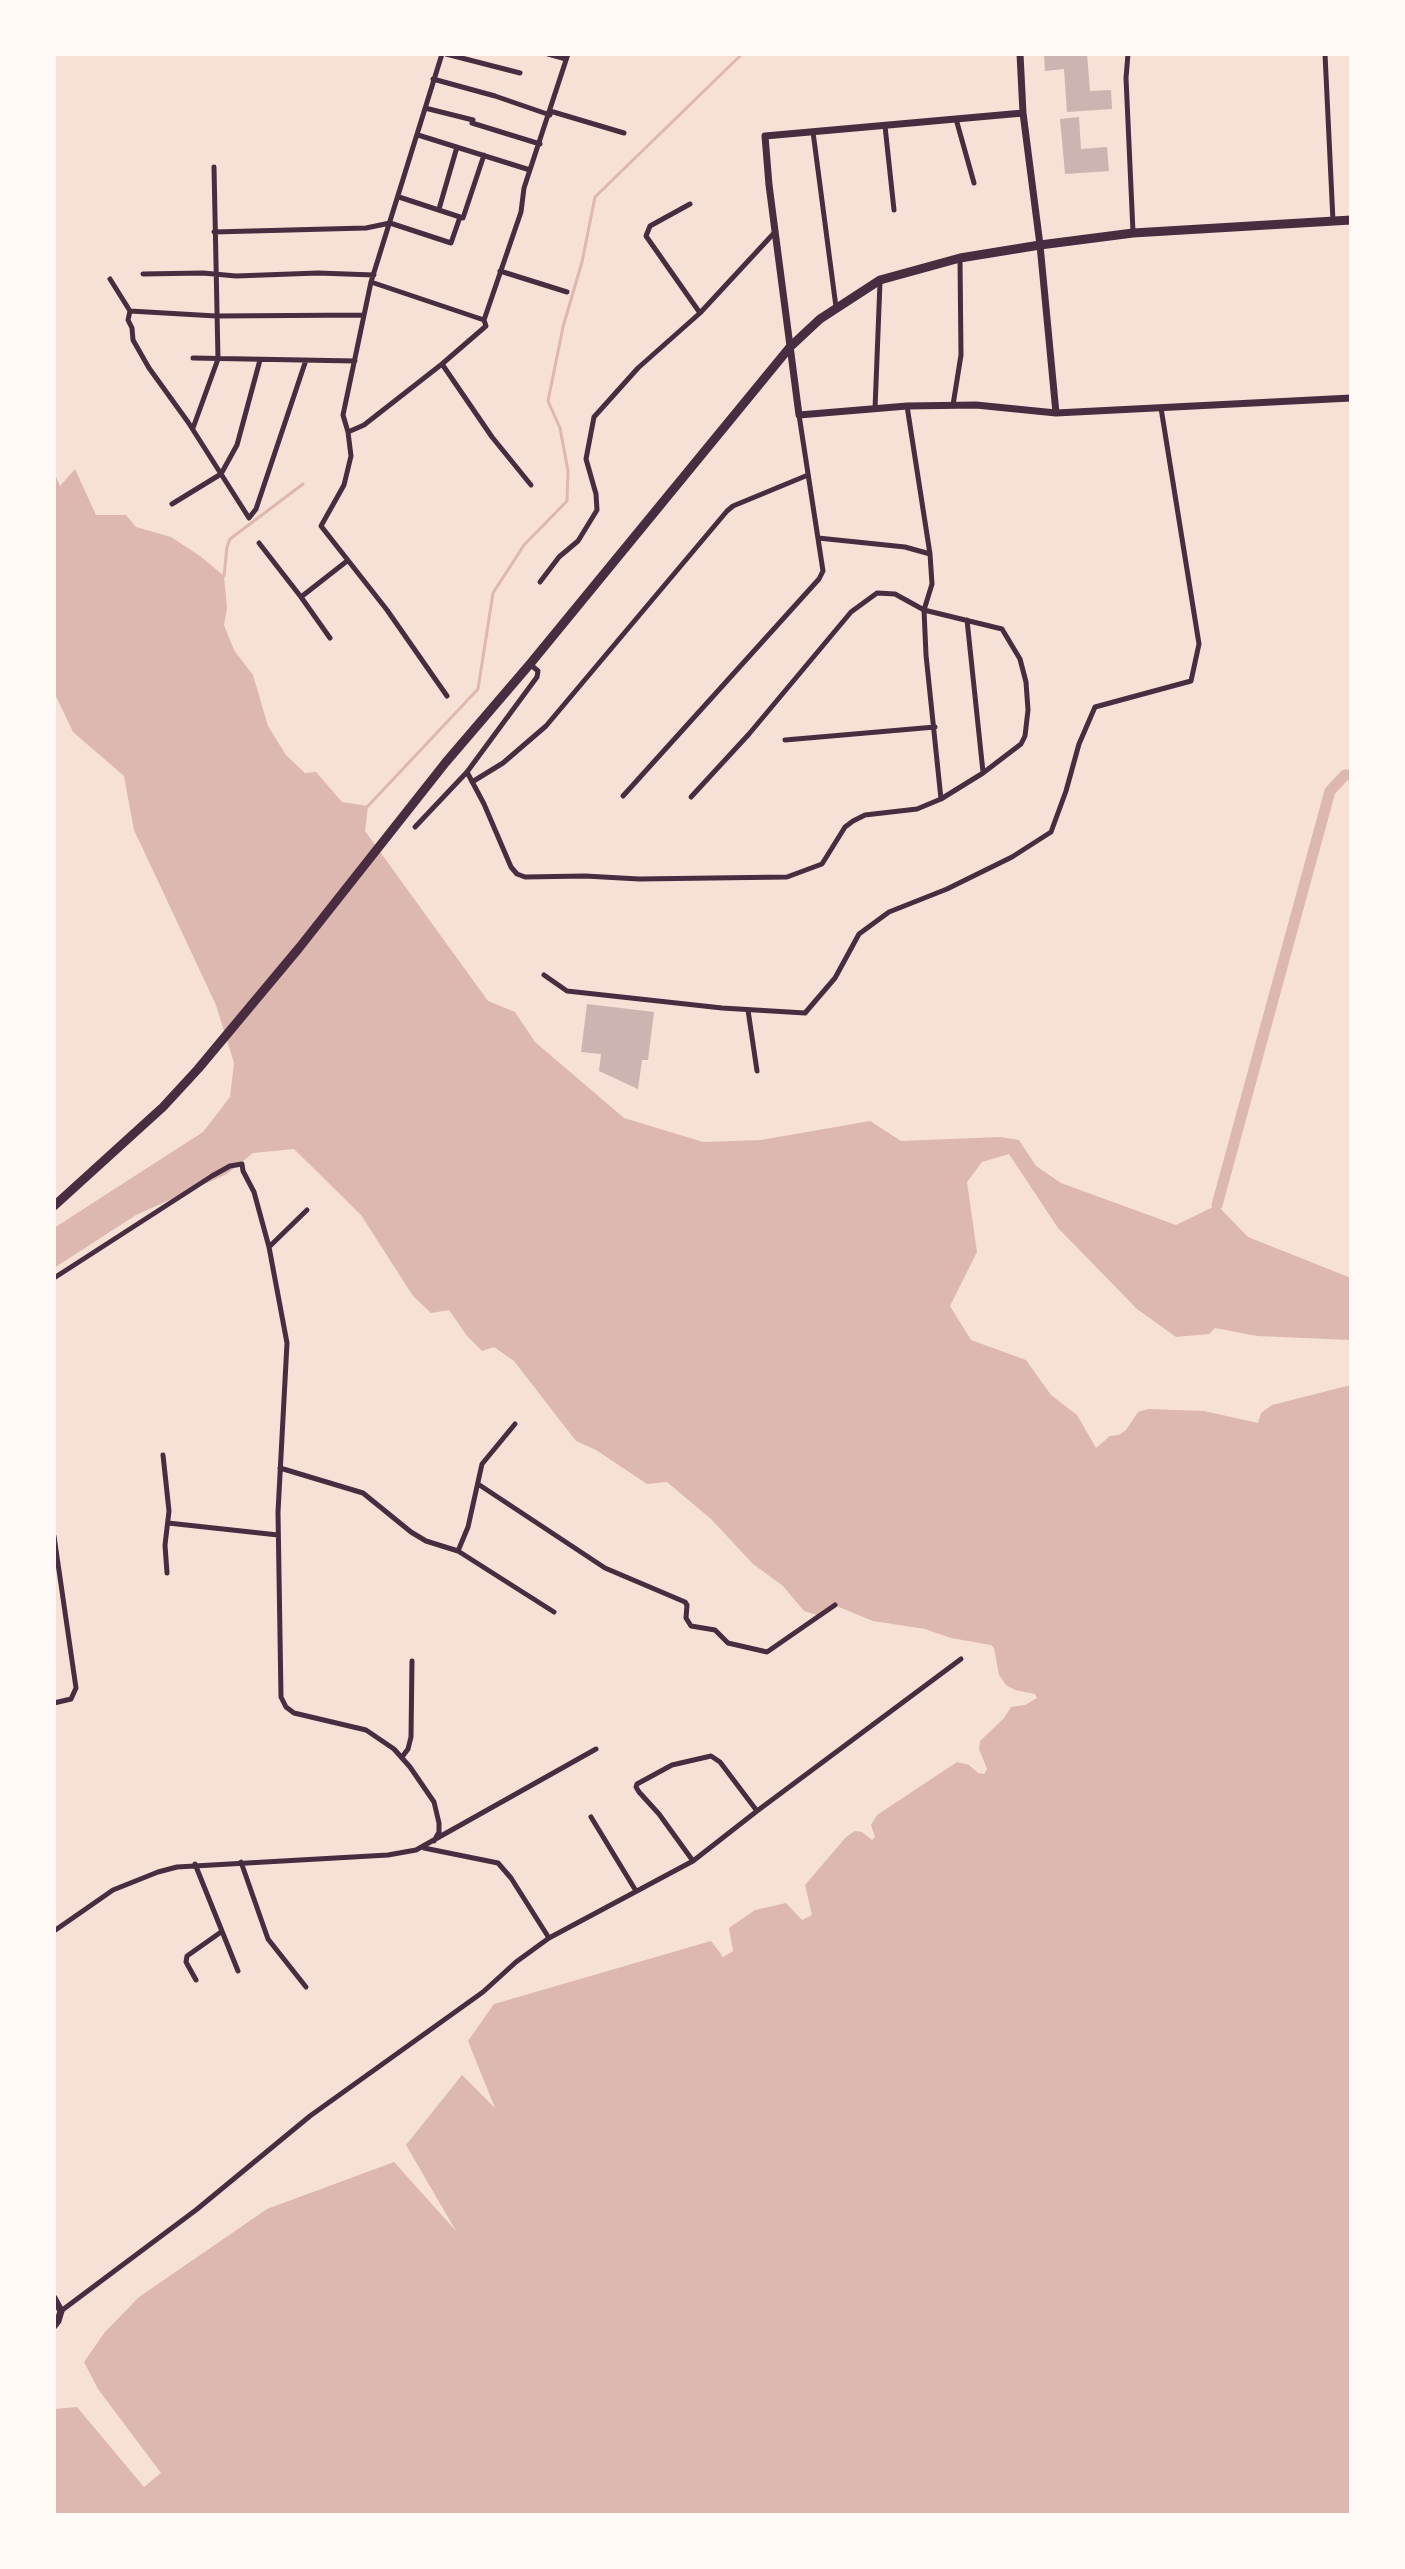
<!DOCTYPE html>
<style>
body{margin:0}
#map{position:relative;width:1405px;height:2569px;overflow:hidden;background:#f7e1d7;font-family:"Exo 2",sans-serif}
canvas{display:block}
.frame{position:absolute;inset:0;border:56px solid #fffaf5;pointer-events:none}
</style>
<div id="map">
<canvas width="1405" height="2569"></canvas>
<div class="frame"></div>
</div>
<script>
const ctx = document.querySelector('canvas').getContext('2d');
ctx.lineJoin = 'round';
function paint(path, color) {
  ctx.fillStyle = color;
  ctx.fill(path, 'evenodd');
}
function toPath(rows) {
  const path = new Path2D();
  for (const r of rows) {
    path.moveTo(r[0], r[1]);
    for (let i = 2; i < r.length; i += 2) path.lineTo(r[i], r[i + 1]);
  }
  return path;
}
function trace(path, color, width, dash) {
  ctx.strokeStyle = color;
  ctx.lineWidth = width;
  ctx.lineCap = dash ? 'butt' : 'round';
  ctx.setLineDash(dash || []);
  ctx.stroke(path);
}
const water = toPath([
 [75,469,96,515,126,515,136,527,171,537,200,556,224,576,227,608,224,625,234,650,253,675,268,726,286,755,305,773,316,772,342,802,368,806,365,831,488,1001,515,1012,535,1042,624,1118,703,1142,761,1140,870,1121,901,1141,1000,1137,1019,1140,1036,1166,1061,1183,1176,1225,1217,1205,1248,1237,1351,1278,1351,1340,1257,1336,1215,1328,1209,1334,1176,1337,1137,1309,1058,1228,1009,1154,982,1162,967,1182,977,1252,950,1306,971,1340,1026,1360,1051,1395,1077,1415,1096,1448,1110,1436,1119,1435,1126,1430,1138,1412,1148,1409,1204,1411,1258,1423,1261,1413,1272,1405,1351,1385,1351,2515,54,2515,54,2409,77,2407,144,2487,161,2473,98,2389,84,2362,105,2332,139,2297,267,2209,394,2162,456,2231,406,2145,462,2075,495,2108,468,2041,494,2004,711,1941,723,1957,733,1951,729,1928,755,1910,786,1903,802,1920,812,1915,805,1885,846,1837,855,1831,862,1832,872,1840,875,1837,871,1825,877,1815,957,1762,969,1765,978,1773,984,1774,987,1769,979,1749,980,1741,1004,1718,1011,1707,1025,1705,1037,1698,1035,1694,1015,1690,1006,1685,999,1675,994,1648,991,1645,951,1638,925,1629,873,1621,834,1605,817,1615,804,1611,783,1586,753,1564,711,1519,667,1482,647,1484,596,1450,576,1441,514,1361,494,1347,482,1351,467,1336,449,1310,431,1313,413,1296,361,1215,294,1149,253,1153,227,1174,136,1215,54,1268,54,1228,203,1132,230,1097,234,1063,216,1005,134,830,124,776,73,732,54,692,54,472,60,486]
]);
const stream = toPath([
 [224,576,227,547,230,539,303,484],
 [368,806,478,689,493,593,524,545,567,501,568,471,560,428,548,401,563,327,582,262,595,197,742,54]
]);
const canal = toPath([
 [1217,1205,1330,791,1345,775,1351,775]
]);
const building = toPath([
 [1044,54,1087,54,1090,91,1111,90,1112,109,1067,112,1064,69,1045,71],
 [1079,117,1081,149,1107,147,1109,171,1065,174,1060,119],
 [587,1004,654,1012,648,1060,642,1060,638,1089,599,1071,601,1054,581,1052]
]);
const minor = toPath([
 [442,54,371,282,343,415,348,432,351,456,344,485,321,526,387,610,447,696],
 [446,54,520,73],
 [548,54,566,59],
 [1128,54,1126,78,1133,232],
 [1325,54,1333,221],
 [433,79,495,96,550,115],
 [425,108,473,120,472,123,540,144],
 [550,111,624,133],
 [956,119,974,183],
 [885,126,894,210],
 [813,132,836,307],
 [418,135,530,170],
 [690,204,650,226,646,236,700,313],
 [439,209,457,147],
 [460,217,463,218,484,155],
 [214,232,366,228,390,223,451,243,460,217,399,197],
 [500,271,567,292],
 [143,274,203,273,236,276,318,273,374,275],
 [110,279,130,311,128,320,132,328,133,340,149,368,188,422,249,518,256,509,306,360],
 [371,282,484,320],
 [130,311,216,316,364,315],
 [193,358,355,361],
 [442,364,492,437,531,485],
 [953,405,961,355,960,259],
 [875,409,880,282],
 [193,428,218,359,214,167],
 [348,432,364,425,442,364,486,326,484,320,521,212,524,188,568,54],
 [172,504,221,474,237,445,260,360],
 [818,538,905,547,930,554],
 [259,543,301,597,347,561],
 [540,582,559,557,578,541,597,510,596,494,586,459,594,417,638,368,700,313,775,232],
 [301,597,330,638],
 [967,620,983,772],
 [531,665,538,671,537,677,467,772,484,804,511,867,517,874,525,877,585,876,639,879,787,877,822,864,845,827,853,821,865,815,917,809,941,799,983,773,1021,744,1025,736,1028,710,1026,682,1020,659,1002,629,924,610,932,584,930,554,907,406],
 [785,740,935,727],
 [472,782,503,763,546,726,727,511,733,506,808,475],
 [623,796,819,579,823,571,799,415],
 [691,797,749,734,851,612,877,593,895,594,924,610,926,655,941,799],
 [415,827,467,772],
 [544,975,567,991,722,1008,805,1013,835,978,859,934,889,912,947,889,1012,857,1051,832,1066,791,1079,744,1095,707,1191,681,1199,644,1161,408],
 [748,1010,757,1071],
 [269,1247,307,1210],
 [54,1278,212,1176,230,1166,242,1164,243,1171,254,1192,269,1247,287,1343,278,1512,281,1697,286,1707,294,1713,366,1730,394,1749,410,1767,434,1802,439,1823,439,1832,434,1841],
 [163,1455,169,1511,165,1545,167,1573],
 [280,1468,363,1493,411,1532,426,1541,458,1551,554,1612],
 [478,1484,605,1568,685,1602,687,1605,686,1618,691,1626,715,1630,728,1643,767,1652,835,1605],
 [168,1523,278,1535],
 [54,1536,76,1688,71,1699,54,1703],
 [458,1551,468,1527,482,1464,515,1424],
 [402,1757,408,1749,411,1737,412,1661],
 [591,1817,636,1891],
 [424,1848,498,1863,511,1878,549,1938],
 [693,1861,659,1814,639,1792,636,1787,637,1784,672,1765,711,1756,720,1762,757,1811],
 [241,1862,268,1939,306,1987],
 [195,1864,238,1971],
 [54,1931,113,1890,158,1872,177,1867,388,1855,416,1850,596,1749],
 [196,1980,186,1962,187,1956,221,1932],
 [61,2311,196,2210,310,2116,483,1992,516,1962,549,1938,693,1861,757,1811,961,1659]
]);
const tertiary = toPath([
 [1020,54,1023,113,1040,245,1056,413],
 [1023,113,765,136,769,185,799,415,907,406,976,405,1056,413,1351,398],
 [54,2298,61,2311,58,2321,54,2326]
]);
const primary = toPath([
 [54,1206,163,1107,198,1069,299,948,446,762,530,664,790,347,820,319,880,280,960,258,1040,245,1133,233,1351,220]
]);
paint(water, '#dcb8b0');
trace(stream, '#dcb8b0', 3);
trace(canal, '#dcb8b0', 11);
paint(building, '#ccb4b1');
trace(minor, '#4a2c40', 5);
trace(tertiary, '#4a2c40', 7);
trace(primary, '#4a2c40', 9);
</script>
